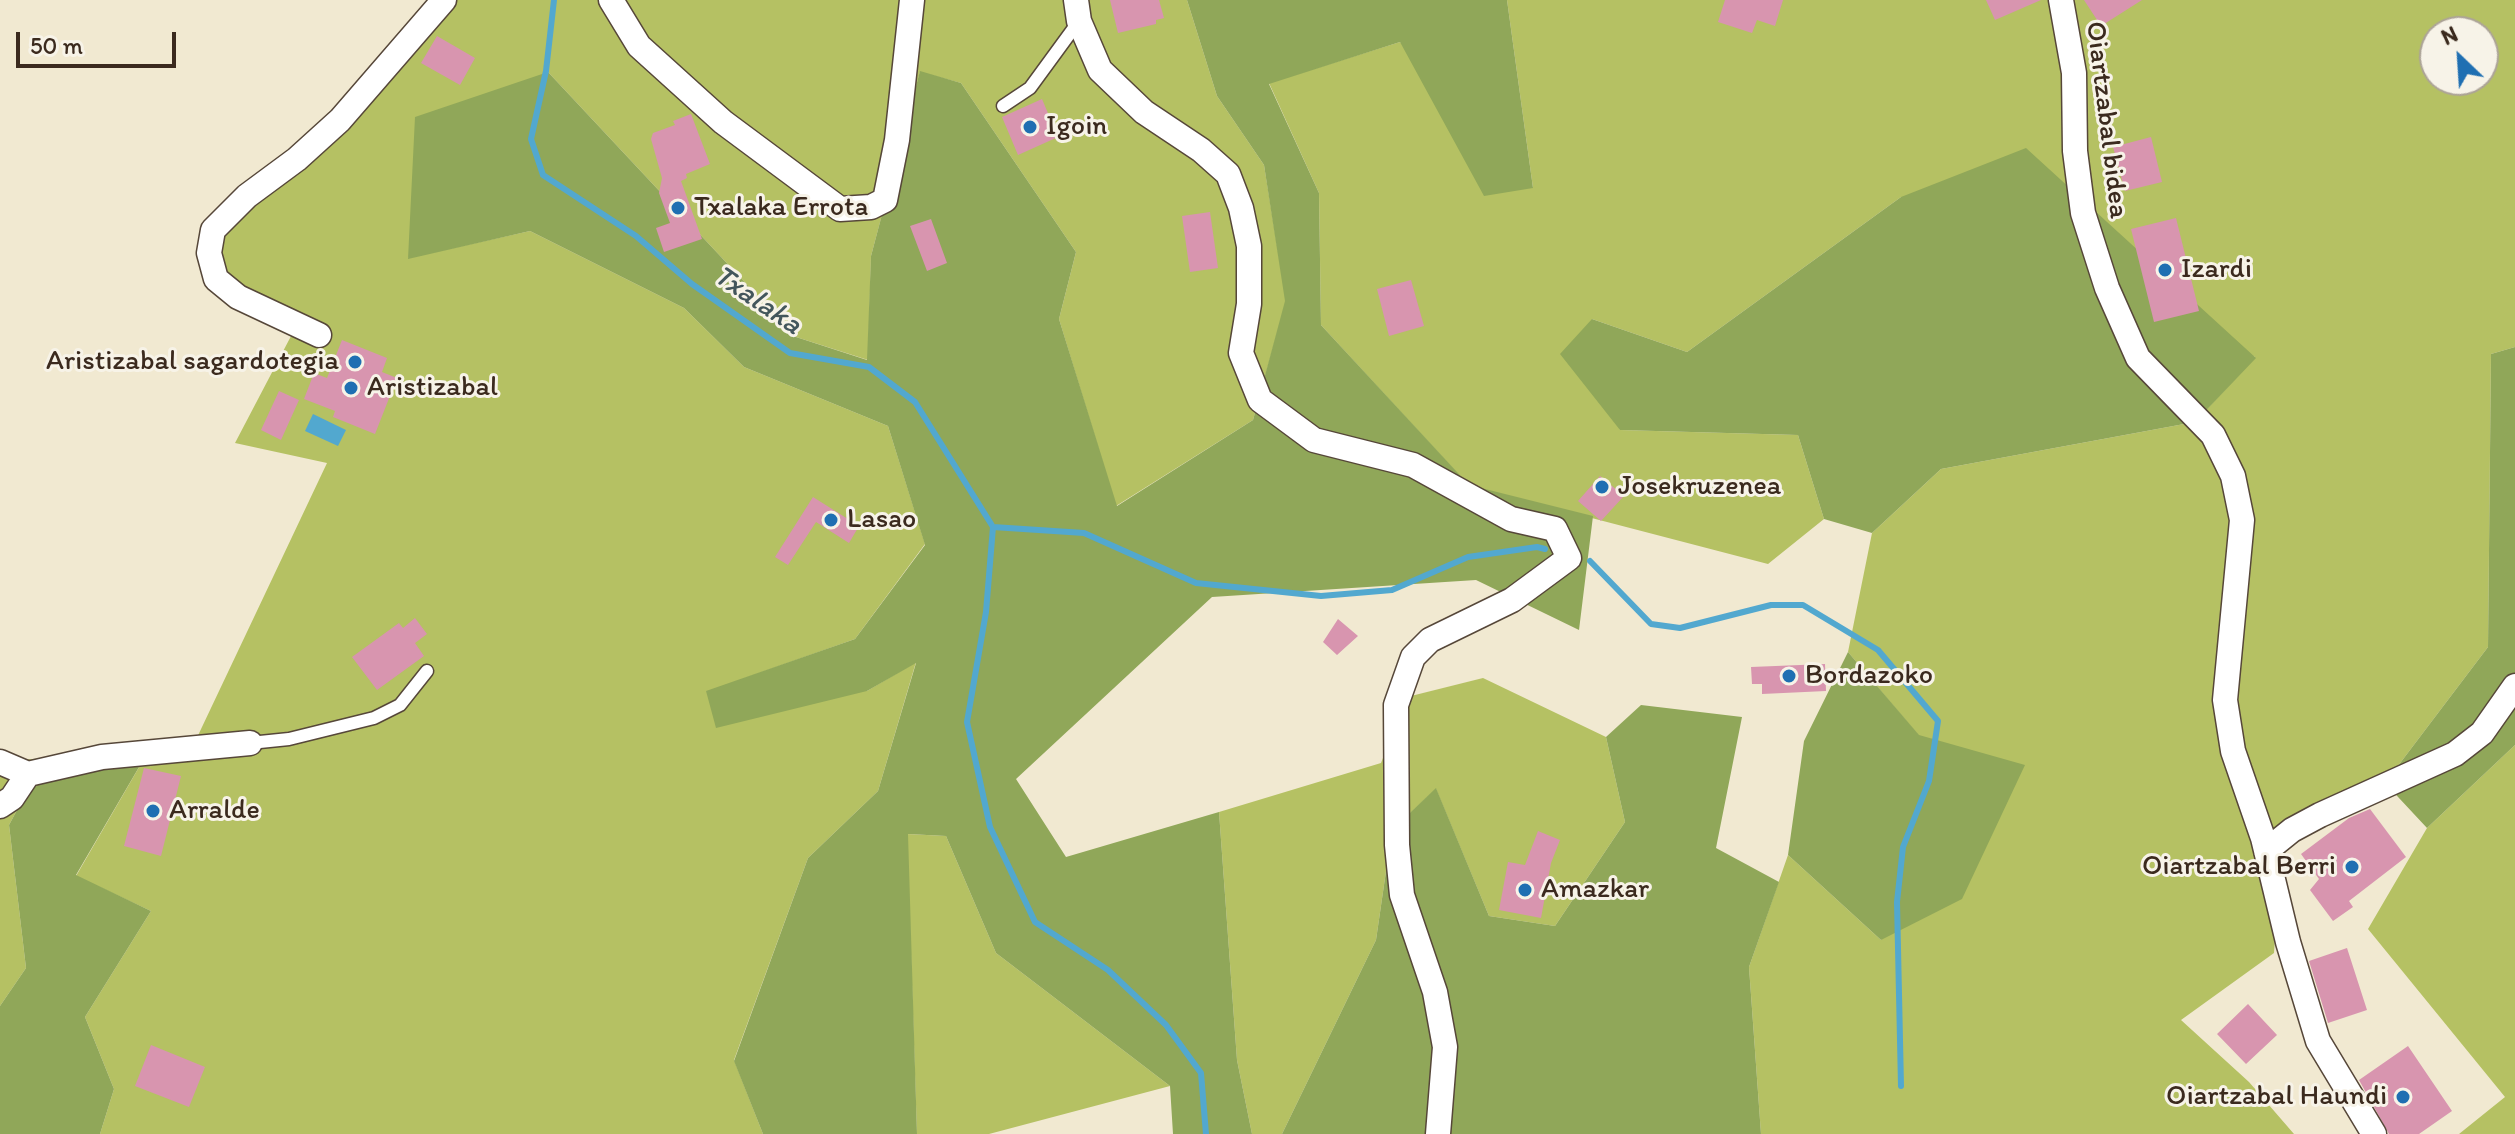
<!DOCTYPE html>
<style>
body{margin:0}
#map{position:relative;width:2515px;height:1134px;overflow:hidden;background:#f1e9d1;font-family:Itim,sans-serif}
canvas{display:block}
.north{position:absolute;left:2419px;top:16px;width:80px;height:80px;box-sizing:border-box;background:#f7f3e8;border:2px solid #aca397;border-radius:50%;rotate:335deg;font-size:22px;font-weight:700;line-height:32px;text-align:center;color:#3b2a1e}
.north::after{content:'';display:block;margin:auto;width:28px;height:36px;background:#1f6fb2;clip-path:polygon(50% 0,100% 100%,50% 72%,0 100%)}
.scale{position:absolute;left:16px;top:32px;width:160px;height:36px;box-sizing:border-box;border:4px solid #3b2a1e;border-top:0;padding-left:10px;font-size:24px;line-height:28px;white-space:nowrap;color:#3b2a1e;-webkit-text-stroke:6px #f7f3e8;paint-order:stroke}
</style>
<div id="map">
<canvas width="2515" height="1134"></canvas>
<div class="north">N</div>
<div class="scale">50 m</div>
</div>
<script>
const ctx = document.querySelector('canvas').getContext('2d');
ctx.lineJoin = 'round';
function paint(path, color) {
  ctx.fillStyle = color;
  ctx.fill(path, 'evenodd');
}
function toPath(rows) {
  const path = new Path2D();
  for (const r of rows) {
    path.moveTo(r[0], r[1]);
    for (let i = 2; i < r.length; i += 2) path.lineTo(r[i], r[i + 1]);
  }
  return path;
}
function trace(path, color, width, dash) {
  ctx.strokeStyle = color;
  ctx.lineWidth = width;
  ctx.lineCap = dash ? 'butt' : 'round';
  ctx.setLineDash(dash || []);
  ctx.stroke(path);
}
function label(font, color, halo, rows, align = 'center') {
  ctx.font = font + ' Itim,sans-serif';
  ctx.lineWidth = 6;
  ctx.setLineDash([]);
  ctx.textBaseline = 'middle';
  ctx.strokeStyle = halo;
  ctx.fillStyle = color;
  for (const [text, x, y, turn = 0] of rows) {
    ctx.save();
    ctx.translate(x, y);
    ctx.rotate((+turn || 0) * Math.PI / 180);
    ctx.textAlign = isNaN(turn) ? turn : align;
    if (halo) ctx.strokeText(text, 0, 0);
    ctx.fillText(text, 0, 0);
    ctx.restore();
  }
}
const green = toPath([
 [435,0,1187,0,1217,96,1264,165,1286,301,1253,420,1116,506,1059,319,1076,252,961,83,920,72,871,256,868,360,796,337,548,72,408,258,530,231,684,308,744,367,888,426,925,544,855,639,706,692,867,691,916,662,878,791,808,858,734,1060,763,1134,100,1134,114,1089,85,1017,151,911,76,876,149,750,193,746,327,463,235,443,301,317,228,281,220,260,223,236],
 [1507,0,2515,0,2515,347,2491,354,2488,647,2385,783,2282,831,2274,953,2181,1020,2249,1082,2294,1134,1761,1134,1749,967,1788,855,1881,940,2024,766,1919,736,1848,652,1872,533,1941,469,2195,422,2255,357,1901,197,1687,352,1592,319,1620,430,1798,435,1824,519,1768,564,1469,486,1321,325,1319,193,1269,83,1400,42,1533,188],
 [2435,32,2483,32,2483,80,2435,80],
 [1483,678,1606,737,1625,822,1555,926,1489,916,1436,789,1392,830,1376,940,1282,1134,1252,1134,1237,1060,1219,812,1381,763,1407,697],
 [2515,745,2515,1134,2459,1134,2505,1097,2368,929,2427,828],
 [0,754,8,761,45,758,9,825,26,968,0,1006],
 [907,834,946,836,996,953,1170,1086,989,1134,917,1134]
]);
const forest = toPath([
 [1187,0,1507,0,1533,188,1484,196,1400,42,1269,84,1319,193,1321,325,1469,485,1593,516,1579,630,1476,580,1212,597,1016,779,1066,857,1219,812,1237,1060,1252,1134,1173,1134,1170,1086,996,953,946,836,908,834,917,1134,763,1134,734,1061,808,858,878,791,916,663,867,691,716,728,706,691,855,639,925,545,888,426,744,367,684,308,530,231,408,259,415,117,548,72,796,337,867,360,871,256,920,71,961,83,1076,252,1059,319,1117,506,1253,420,1285,301,1264,165,1217,96],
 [2026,148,2256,358,2195,422,1941,469,1872,533,1824,519,1798,435,1620,430,1560,354,1592,319,1687,352,1901,197],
 [2515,347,2515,745,2427,828,2385,783,2488,647,2491,354],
 [1848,652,1919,735,2025,765,1962,899,1881,940,1788,855,1804,741],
 [1641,705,1742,717,1716,848,1779,882,1749,967,1761,1134,1282,1134,1376,940,1392,830,1436,788,1489,916,1555,926,1625,822,1606,737],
 [149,750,76,875,151,911,85,1017,114,1089,100,1134,0,1134,0,1006,26,968,9,825,45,758]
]);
const water = toPath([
 [313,414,346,430,338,446,305,431]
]);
const stream = toPath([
 [554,0,546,71,531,139,543,175,636,236,692,284,790,353,869,367,915,402,993,527,986,612,967,722,990,827,1035,922,1108,970,1166,1025,1201,1073,1206,1134],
 [993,527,1084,533,1196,583,1321,596,1392,590,1468,557,1537,547,1545,549],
 [1590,561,1651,624,1680,628,1771,605,1803,605,1878,650,1938,721,1929,781,1903,847,1897,902,1901,1086]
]);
const building = toPath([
 [1110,0,1159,0,1164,18,1156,20,1156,24,1118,33],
 [1725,0,1783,0,1775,26,1757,20,1752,33,1718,22],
 [1986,0,2041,0,1995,20],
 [2084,0,2142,0,2101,26],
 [437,36,475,58,460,85,421,63],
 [1042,99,1058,137,1018,155,1002,117],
 [691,114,710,164,686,174,687,178,681,181,702,239,664,252,656,228,670,223,659,193,662,178,651,139,653,133,675,125,673,121],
 [2151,137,2162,182,2125,191,2113,147],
 [1210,212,1218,268,1190,272,1182,216],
 [2176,218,2199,311,2154,322,2131,229],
 [931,219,947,263,927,271,910,226],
 [1411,280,1424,326,1389,336,1377,289],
 [342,340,387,358,382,372,397,378,375,434,333,417,335,411,304,399,314,373,327,378],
 [279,391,299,400,281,440,261,430],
 [1600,476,1624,496,1601,521,1578,501],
 [813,497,859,526,849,543,816,522,788,565,775,557],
 [415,618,427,634,415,643,424,656,377,690,352,657,399,623,403,628],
 [1338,619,1358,636,1337,655,1323,642],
 [1825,664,1826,691,1762,694,1762,684,1752,684,1751,667],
 [144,768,181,776,161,856,124,846],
 [2370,809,2406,857,2349,901,2353,907,2333,921,2310,890,2319,879,2301,854,2349,818],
 [1538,831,1560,840,1551,863,1541,918,1499,910,1508,862,1525,865],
 [2347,948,2367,1010,2328,1023,2309,961],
 [2248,1004,2277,1035,2246,1064,2217,1034],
 [151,1045,205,1067,189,1107,135,1086],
 [2408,1046,2452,1111,2419,1134,2389,1134,2359,1080]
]);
const service = toPath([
 [1003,106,1030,88,1079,21],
 [250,743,289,739,374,718,400,705,427,671]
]);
const minor = toPath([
 [611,0,639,46,723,122,840,209,871,207,885,200,897,140,912,0],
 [1076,0,1079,21,1100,70,1144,112,1201,150,1228,174,1241,208,1249,246,1249,304,1241,353,1260,400,1314,440,1413,465,1511,519,1555,529,1569,558,1512,600,1430,640,1413,657,1396,705,1397,845,1402,895,1435,992,1445,1047,1438,1134],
 [2061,0,2074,73,2075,151,2083,213,2107,288,2138,358,2213,435,2233,476,2242,520,2225,700,2233,751,2263,838,2288,942,2318,1041,2374,1134],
 [319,335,238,297,216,279,209,253,213,230,247,196,297,159,340,120,444,0],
 [0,762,28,774,102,757,250,743],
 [0,806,12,798,28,774],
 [2266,851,2292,830,2320,815,2455,754,2482,733,2515,686]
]);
const markers = [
 [1030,127,8,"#1f6fb2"],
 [678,208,8,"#1f6fb2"],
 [2165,270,8,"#1f6fb2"],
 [355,362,8,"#1f6fb2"],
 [351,388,8,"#1f6fb2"],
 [1602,487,8,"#1f6fb2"],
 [831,520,8,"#1f6fb2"],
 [1789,676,8,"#1f6fb2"],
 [153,811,8,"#1f6fb2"],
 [2352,867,8,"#1f6fb2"],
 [1525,890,8,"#1f6fb2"],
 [2403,1097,8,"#1f6fb2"]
];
const streetNames = [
 ["Oiartzabal bidea",2106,120,83]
];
const poiNames = [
 ["Igoin",1046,127],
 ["Txalaka Errota",694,208],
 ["Izardi",2181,270],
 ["Aristizabal sagardotegia",339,362,"right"],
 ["Aristizabal",367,388],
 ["Josekruzenea",1618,487],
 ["Lasao",847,520],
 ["Bordazoko",1805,676],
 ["Arralde",169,811],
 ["Oiartzabal Berri",2336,867,"right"],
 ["Amazkar",1541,890],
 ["Oiartzabal Haundi",2387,1097,"right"]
];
const waterNames = [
 ["Txalaka",757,301,34]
];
paint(green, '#b5c163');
paint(forest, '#90a759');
paint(water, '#52a8cf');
trace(stream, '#52a8cf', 6);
paint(building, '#d895af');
trace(service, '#564739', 15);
trace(minor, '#564739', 27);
trace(service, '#fff', 12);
trace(minor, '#fff', 24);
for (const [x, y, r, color] of markers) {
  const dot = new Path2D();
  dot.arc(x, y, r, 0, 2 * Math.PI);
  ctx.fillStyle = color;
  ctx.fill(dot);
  trace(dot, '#f7f3e8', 3);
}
label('28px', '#3b2a1e', '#f7f3e8', streetNames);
label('28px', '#3b2a1e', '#f7f3e8', poiNames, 'left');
label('italic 30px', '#43565c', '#f7f3e8', waterNames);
</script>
